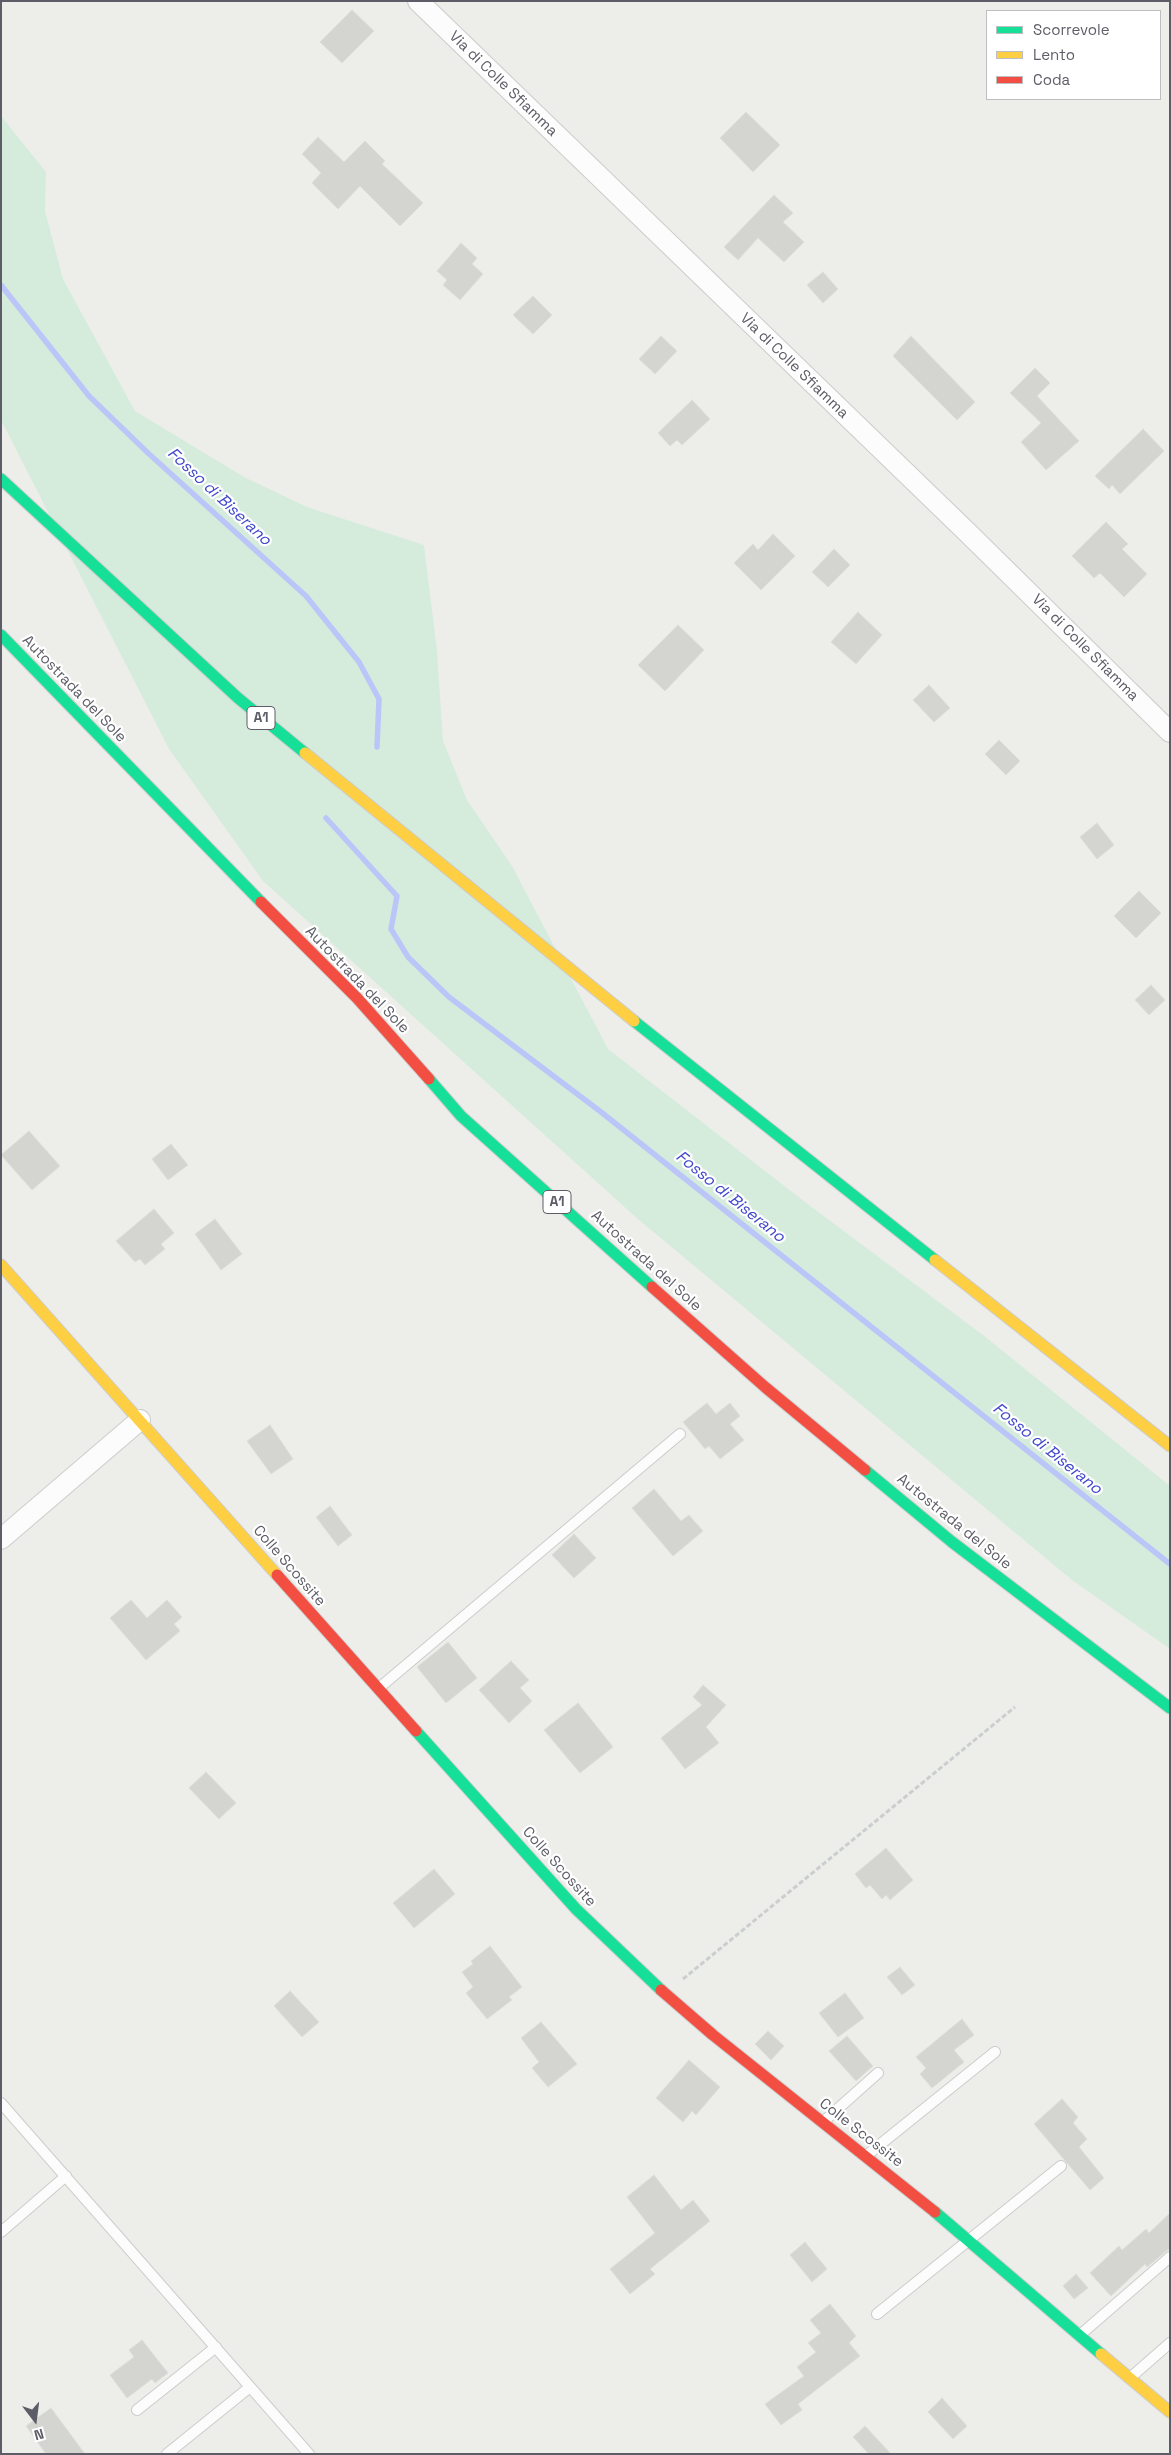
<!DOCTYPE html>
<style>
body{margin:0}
#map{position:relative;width:1171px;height:2455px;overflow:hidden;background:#edeee9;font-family:"Space Grotesk",sans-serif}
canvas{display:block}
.frame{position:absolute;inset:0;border:2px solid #5d5d67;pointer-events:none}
.legend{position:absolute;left:986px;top:10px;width:175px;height:90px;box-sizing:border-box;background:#fff;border:1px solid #bebec2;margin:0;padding:6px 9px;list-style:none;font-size:15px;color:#5d5d67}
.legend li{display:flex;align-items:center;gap:10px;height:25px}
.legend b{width:25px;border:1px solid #bebec2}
.north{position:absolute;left:10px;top:2395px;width:50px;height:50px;-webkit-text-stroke:4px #fff;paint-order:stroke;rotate:165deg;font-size:14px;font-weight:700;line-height:20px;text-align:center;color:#5d5d67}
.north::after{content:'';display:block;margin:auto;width:18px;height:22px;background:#5d5d67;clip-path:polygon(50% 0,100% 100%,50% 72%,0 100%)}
</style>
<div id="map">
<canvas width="1171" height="2455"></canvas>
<div class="frame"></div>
<ul class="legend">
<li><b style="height:6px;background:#16e098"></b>Scorrevole</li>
<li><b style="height:6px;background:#ffcf43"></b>Lento</li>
<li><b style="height:6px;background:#f24e42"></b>Coda</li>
</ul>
<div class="north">N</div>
</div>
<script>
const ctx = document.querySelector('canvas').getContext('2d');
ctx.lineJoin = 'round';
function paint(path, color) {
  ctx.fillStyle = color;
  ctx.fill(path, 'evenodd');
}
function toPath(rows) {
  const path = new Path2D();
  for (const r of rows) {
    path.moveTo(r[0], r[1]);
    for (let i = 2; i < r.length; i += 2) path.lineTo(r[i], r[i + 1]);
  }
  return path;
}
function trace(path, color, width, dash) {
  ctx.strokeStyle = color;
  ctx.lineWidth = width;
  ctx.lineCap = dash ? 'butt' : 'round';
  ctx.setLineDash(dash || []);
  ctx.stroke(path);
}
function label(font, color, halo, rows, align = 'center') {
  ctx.font = font + ' "Space Grotesk",sans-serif';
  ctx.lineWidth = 4.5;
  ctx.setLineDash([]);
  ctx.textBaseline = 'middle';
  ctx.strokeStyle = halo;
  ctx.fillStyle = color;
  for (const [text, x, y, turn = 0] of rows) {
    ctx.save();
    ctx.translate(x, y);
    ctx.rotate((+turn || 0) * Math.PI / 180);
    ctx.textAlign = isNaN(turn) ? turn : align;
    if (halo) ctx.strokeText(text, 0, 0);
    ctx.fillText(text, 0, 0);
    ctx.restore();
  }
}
const green = toPath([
 [1,116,46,172,45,211,63,279,135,411,244,477,307,507,424,545,437,651,443,741,467,800,512,866,608,1049,805,1202,983,1335,1170,1486,1170,1649,1072,1580,639,1220,263,881,169,749,1,420]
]);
const stream = toPath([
 [1,285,89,396,148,453,306,596,359,662,379,699,377,747],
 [326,818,397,896,391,929,408,957,449,997,601,1112,1170,1564]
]);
const building = toPath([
 [352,10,374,31,342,63,320,42,352,10],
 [746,112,780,145,753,172,720,138,746,112],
 [318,137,344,162,365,141,385,161,382,164,423,203,400,226,360,186,338,209,312,183,321,173,302,154,318,137],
 [774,195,793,213,783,222,804,242,784,262,758,238,738,260,724,247,774,195],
 [461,243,477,258,472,264,483,274,460,300,443,285,447,280,437,271,461,243],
 [823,272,838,289,823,303,807,285,823,272],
 [533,296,552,315,533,334,513,315,533,296],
 [661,336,677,351,655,374,639,359,661,336],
 [911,336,975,402,957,420,893,356,911,336],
 [1035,368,1050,383,1037,396,1079,441,1046,470,1021,442,1041,423,1010,393,1035,368],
 [692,400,710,419,682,445,677,440,670,446,658,433,692,400],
 [1143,429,1164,451,1120,494,1112,485,1109,489,1095,476,1143,429],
 [1106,522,1128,544,1122,549,1147,574,1124,597,1100,573,1094,578,1072,556,1106,522],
 [773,534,795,556,761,590,734,563,753,544,758,550,773,534],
 [834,549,850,565,828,587,812,572,834,549],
 [858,612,882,635,856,664,831,642,858,612],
 [678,625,704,650,665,691,638,665,678,625],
 [929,685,950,708,934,722,913,700,929,685],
 [999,740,1020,761,1006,775,985,754,999,740],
 [1097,823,1114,845,1097,859,1080,837,1097,823],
 [1139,891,1161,913,1136,938,1114,916,1139,891],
 [1151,985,1165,1000,1149,1015,1135,1000,1151,985],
 [29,1131,60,1166,32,1190,1,1155,29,1131],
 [171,1144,188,1165,168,1180,152,1159,171,1144],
 [154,1209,174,1233,161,1244,165,1249,145,1265,140,1259,135,1262,116,1241,154,1209],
 [215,1219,242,1254,221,1270,195,1234,215,1219],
 [707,1403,716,1414,730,1403,740,1416,730,1424,744,1440,720,1459,709,1446,705,1449,683,1422,707,1403],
 [270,1425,293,1459,271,1474,247,1441,270,1425],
 [654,1489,681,1521,689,1515,703,1531,673,1556,632,1508,654,1489],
 [330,1506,352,1535,338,1546,316,1517,330,1506],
 [574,1534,596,1558,574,1578,552,1555,574,1534],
 [131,1600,147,1618,167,1600,182,1617,174,1624,180,1631,146,1660,110,1618,131,1600],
 [448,1642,477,1678,446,1703,417,1667,448,1642],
 [511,1661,529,1680,520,1688,532,1701,509,1723,479,1690,511,1661],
 [703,1685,726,1705,706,1727,719,1743,685,1769,661,1738,702,1705,693,1697,703,1685],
 [578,1703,613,1747,580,1773,544,1730,578,1703],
 [206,1772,236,1803,219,1819,189,1788,206,1772],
 [886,1848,913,1880,890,1900,886,1895,882,1899,870,1885,866,1888,855,1874,886,1848],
 [434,1869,455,1894,414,1928,393,1903,434,1869],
 [490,1946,522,1987,509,1997,512,2000,487,2019,466,1993,473,1987,462,1972,473,1964,471,1961,490,1946],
 [900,1967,915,1985,902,1995,887,1977,900,1967],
 [290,1991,319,2022,302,2037,274,2006,290,1991],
 [845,1993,864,2018,838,2037,819,2013,845,1993],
 [962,2019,974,2035,954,2050,964,2062,932,2088,920,2074,926,2068,916,2057,962,2019],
 [541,2022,577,2064,548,2087,532,2068,539,2062,521,2038,541,2022],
 [768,2031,784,2046,771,2060,755,2044,768,2031],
 [847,2036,873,2066,856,2081,829,2051,847,2036],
 [689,2060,720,2087,696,2115,692,2111,683,2122,656,2098,689,2060],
 [1062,2099,1078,2117,1073,2123,1087,2139,1079,2147,1104,2178,1090,2190,1034,2124,1062,2099],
 [654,2175,681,2210,693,2200,710,2221,650,2269,655,2274,630,2294,610,2269,655,2233,627,2197,654,2175],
 [1170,2213,1170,2248,1147,2267,1145,2264,1111,2296,1090,2273,1119,2246,1122,2250,1146,2229,1149,2233,1170,2213],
 [805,2242,827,2269,812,2282,790,2255,805,2242],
 [1076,2274,1088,2288,1074,2299,1063,2286,1076,2274],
 [830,2304,856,2336,849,2343,860,2356,798,2404,802,2410,781,2425,765,2404,804,2376,797,2367,816,2352,808,2343,821,2333,810,2320,830,2304],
 [142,2340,168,2373,155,2383,152,2379,127,2398,110,2375,134,2357,129,2350,142,2340],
 [942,2398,967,2426,953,2439,928,2412,942,2398],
 [51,2408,85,2454,46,2454,26,2426,51,2408],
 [865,2426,891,2454,869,2454,853,2437,865,2426]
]);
const path = toPath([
 [683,1979,1015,1707]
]);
const lane = toPath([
 [379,1688,680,1434],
 [1,2103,309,2454],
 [823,2122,878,2073],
 [867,2155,995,2052],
 [1,2232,66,2176],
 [877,2314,1061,2166],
 [1080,2335,1170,2257],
 [1131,2377,1170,2343],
 [137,2410,216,2347],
 [167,2454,250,2387]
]);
const street = toPath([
 [418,1,968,533,1170,732],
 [1,1539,140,1420]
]);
const fast = toPath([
 [1,479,238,698,305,753],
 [1,635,261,902],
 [634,1021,935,1260],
 [429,1079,461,1116,652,1287],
 [865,1470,952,1542,1170,1708],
 [416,1731,576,1909,661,1990],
 [935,2212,1101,2354]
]);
const slow = toPath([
 [305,753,634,1021],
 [935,1260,1170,1446],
 [1,1265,277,1575],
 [1101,2354,1170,2412]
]);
const jam = toPath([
 [261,902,357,998,429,1079],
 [652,1287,765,1387,865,1470],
 [277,1575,416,1731],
 [661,1990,713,2035,935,2212]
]);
const shields = [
 [261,718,28],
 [557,1202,28]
];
const shieldNames = [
 ["A1",261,718],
 ["A1",557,1202]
];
const streetNames = [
 ["Via di Colle Sfiamma",503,84,44],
 ["Via di Colle Sfiamma",794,366,44],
 ["Via di Colle Sfiamma",1085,648,45],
 ["Autostrada del Sole",74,689,46],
 ["Autostrada del Sole",357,980,46],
 ["Autostrada del Sole",646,1261,42],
 ["Autostrada del Sole",954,1522,39],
 ["Colle Scossite",289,1566,49],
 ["Colle Scossite",559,1867,48],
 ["Colle Scossite",861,2133,38]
];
const waterNames = [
 ["Fosso di Biserano",219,497,43],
 ["Fosso di Biserano",730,1197,39],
 ["Fosso di Biserano",1047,1449,39]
];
paint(green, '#d5ecdc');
trace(stream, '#bcc5f8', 5.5);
paint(building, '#d4d5d1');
trace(building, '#dcded7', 1);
trace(lane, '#cbcccc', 12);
trace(street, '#cbcccc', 22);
trace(fast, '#cccccd', 13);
trace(slow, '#cccccd', 13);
trace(jam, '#cccccd', 13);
trace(path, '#cacece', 3, [5, 2.5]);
trace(lane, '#fcfcfc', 10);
trace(street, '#fcfcfc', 20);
trace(fast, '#16e098', 11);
trace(slow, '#ffcf43', 11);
trace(jam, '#f24e42', 11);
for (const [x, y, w] of shields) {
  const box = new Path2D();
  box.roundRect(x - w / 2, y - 11.5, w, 23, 4);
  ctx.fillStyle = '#fff';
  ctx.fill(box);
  trace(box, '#5d5d67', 1);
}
label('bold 14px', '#5d5d67', null, shieldNames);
label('15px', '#5d5d67', '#fff', streetNames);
label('italic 16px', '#4048cc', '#fff', waterNames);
</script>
